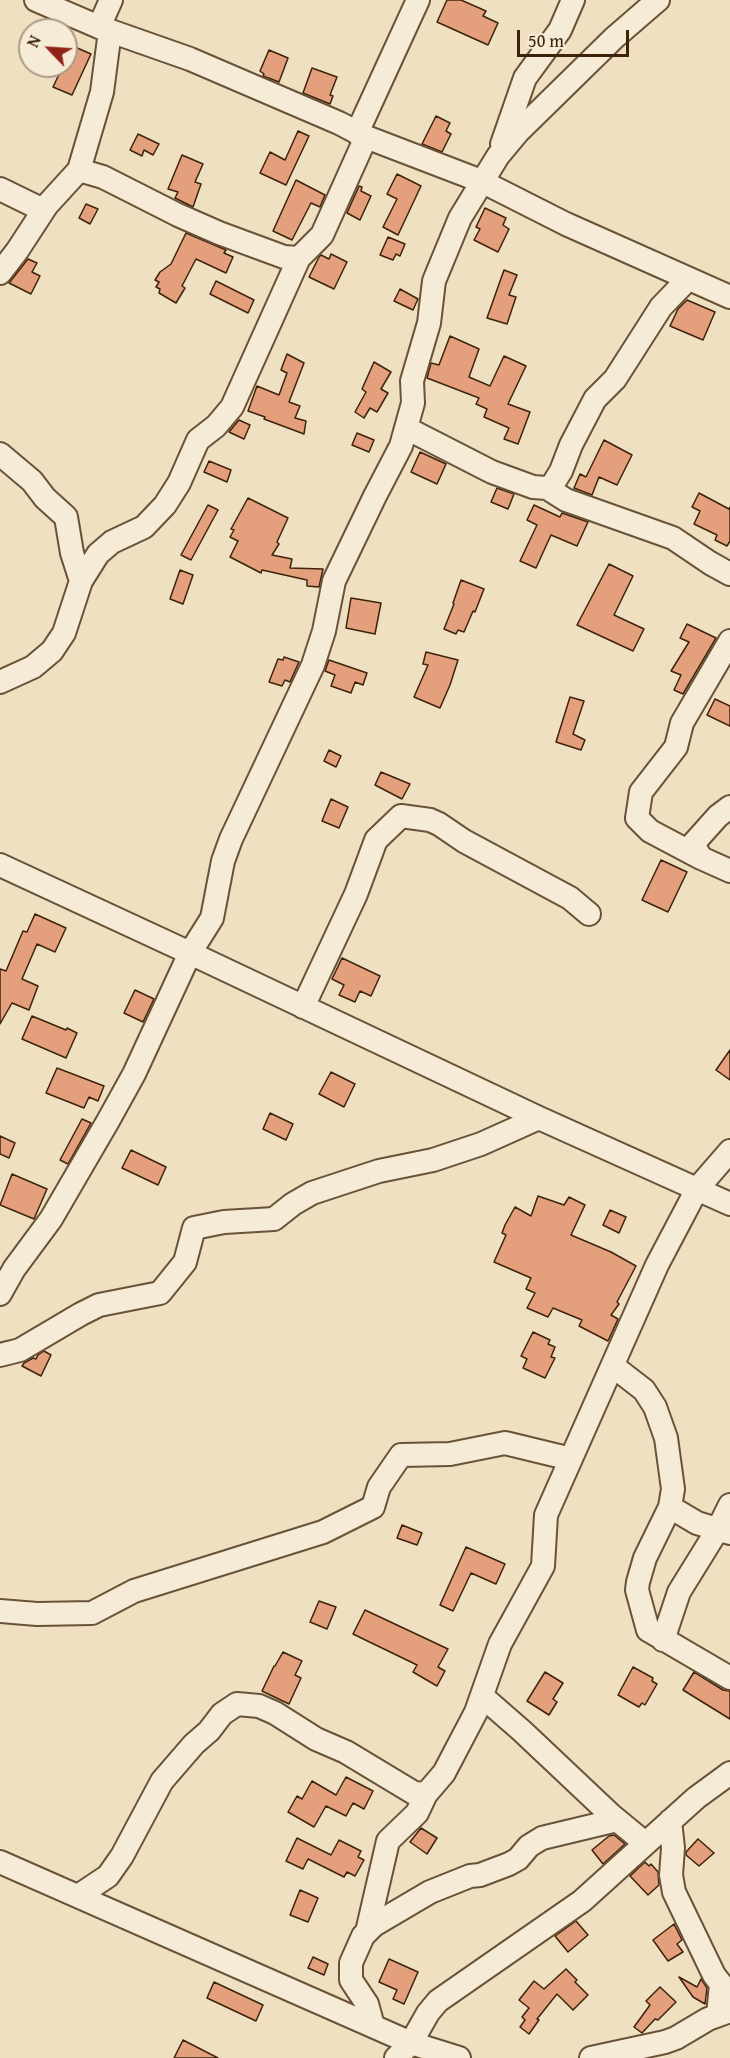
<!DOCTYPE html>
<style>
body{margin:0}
#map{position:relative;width:730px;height:2058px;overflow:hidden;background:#f0e0c2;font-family:"Gentium Book Plus",serif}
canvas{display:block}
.north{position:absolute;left:18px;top:18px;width:60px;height:60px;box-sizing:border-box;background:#f5ebd7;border:2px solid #ab9b85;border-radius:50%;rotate:295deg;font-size:16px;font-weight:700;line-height:24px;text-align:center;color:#3c230a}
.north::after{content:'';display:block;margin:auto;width:21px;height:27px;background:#8f2418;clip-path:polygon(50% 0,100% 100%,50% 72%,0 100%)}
.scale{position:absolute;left:517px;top:30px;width:112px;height:27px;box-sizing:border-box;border:3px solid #3c230a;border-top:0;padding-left:8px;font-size:18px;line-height:21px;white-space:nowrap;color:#3c230a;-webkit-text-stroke:4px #f5ebd7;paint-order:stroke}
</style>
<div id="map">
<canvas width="730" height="2058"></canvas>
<div class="north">N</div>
<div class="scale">50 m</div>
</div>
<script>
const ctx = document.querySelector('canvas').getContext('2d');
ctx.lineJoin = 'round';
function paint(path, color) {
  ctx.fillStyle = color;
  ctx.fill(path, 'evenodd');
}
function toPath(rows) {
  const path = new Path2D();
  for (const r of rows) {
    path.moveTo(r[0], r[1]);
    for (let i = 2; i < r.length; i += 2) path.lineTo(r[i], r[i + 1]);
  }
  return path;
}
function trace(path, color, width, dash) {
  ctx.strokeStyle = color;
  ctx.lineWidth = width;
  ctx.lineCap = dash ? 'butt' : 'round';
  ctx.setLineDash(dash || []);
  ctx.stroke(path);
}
const building = toPath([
 [447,0,461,0,486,11,483,16,498,23,488,45,437,22,447,0],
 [66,43,91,54,72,95,53,87,63,66,66,66,66,43],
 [269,50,288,58,279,82,263,76,264,74,260,71,269,50],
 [312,68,337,77,330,95,333,96,330,104,303,93,312,68],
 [436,116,450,123,446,131,451,134,442,152,422,144,436,116],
 [298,131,309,136,286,185,260,173,270,152,285,160,298,131],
 [138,134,159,144,153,155,144,150,142,156,130,150,138,134],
 [182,155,203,164,195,182,201,184,193,207,175,198,178,192,168,189,182,155],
 [397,174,421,186,398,235,383,227,397,199,387,194,397,174],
 [296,180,325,195,320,207,311,203,292,240,273,231,296,180],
 [359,186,362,187,361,191,371,196,360,220,347,213,359,186],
 [86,204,98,209,90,224,79,218,86,204],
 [485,208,506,218,503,225,509,229,498,252,474,240,480,229,476,227,485,208],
 [186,233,226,250,224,253,233,257,226,273,196,259,182,286,185,288,176,303,159,293,160,289,156,287,159,282,155,280,160,272,171,264,186,233],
 [388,237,405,244,400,256,396,254,393,260,380,255,388,237],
 [331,254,347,262,334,289,309,277,319,257,321,255,329,259,331,254],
 [28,259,37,263,32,272,40,276,31,294,9,283,28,259],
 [504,270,517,275,509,295,516,297,507,324,487,318,504,270],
 [216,281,254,300,248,313,210,294,216,281],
 [400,289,418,299,413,310,394,301,400,289],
 [687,300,715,312,703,340,670,326,678,309,687,300],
 [450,336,479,349,469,377,490,386,504,356,526,366,508,404,530,412,518,444,504,439,509,428,484,417,487,409,476,404,479,398,427,378,431,363,439,365,450,336],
 [287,354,304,363,289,402,300,406,295,418,306,421,304,434,264,419,265,417,248,411,257,386,279,395,287,373,281,370,287,354],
 [374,362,391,372,381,389,388,393,377,412,370,408,364,418,355,412,366,392,362,389,374,362],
 [239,420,250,425,244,439,229,432,239,420],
 [357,433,374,440,369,452,352,445,357,433],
 [604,440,632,455,617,485,599,477,592,495,574,488,580,474,586,477,604,440],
 [420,452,446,464,437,484,411,472,420,452],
 [209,461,231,470,227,482,204,472,209,461],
 [497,488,514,494,508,509,491,502,497,488],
 [699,493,729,509,730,507,730,541,727,546,715,540,717,535,694,524,700,511,692,507,699,493],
 [248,498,288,518,277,542,279,544,272,555,292,559,290,568,323,569,319,587,307,586,307,580,262,570,261,573,230,557,238,541,230,537,234,530,231,529,248,498],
 [208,505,218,510,191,560,181,555,208,505],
 [534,505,560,517,562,513,588,522,577,546,551,535,536,568,520,561,537,525,527,520,534,505],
 [609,564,633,576,614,615,644,629,633,651,577,625,609,564],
 [180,570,193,575,183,604,170,599,180,570],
 [461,580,484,589,475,612,473,611,464,632,458,630,456,634,444,629,454,604,453,603,461,580],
 [351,598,381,603,375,634,346,628,351,598],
 [687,624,716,638,683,694,674,690,681,675,671,671,689,642,680,638,687,624],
 [426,652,458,660,450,685,440,708,414,697,428,665,423,664,426,652],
 [284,657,299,662,290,682,285,680,282,686,269,682,278,659,283,660,284,657],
 [329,660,367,673,363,685,355,682,351,693,331,686,335,675,325,671,329,660],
 [570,697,584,701,573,734,585,740,581,750,556,742,570,697],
 [715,699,730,706,730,726,707,715,715,699],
 [329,750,341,756,336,767,324,761,329,750],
 [381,772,410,784,402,799,375,785,381,772],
 [331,799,348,807,339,828,322,821,331,799],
 [661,860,687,872,668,912,642,900,661,860],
 [35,914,66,928,55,952,37,944,22,979,38,986,29,1010,12,1003,0,1024,0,969,6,971,23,931,27,932,35,914],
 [342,958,380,976,371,996,360,991,355,1002,339,995,344,985,332,979,342,958],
 [135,990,154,999,143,1022,124,1013,135,990],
 [32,1016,66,1030,67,1028,77,1033,66,1058,22,1039,32,1016],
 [730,1050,730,1080,716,1070,730,1050],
 [57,1068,104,1086,98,1101,89,1097,84,1108,46,1093,57,1068],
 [331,1072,355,1084,344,1107,319,1094,331,1072],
 [270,1113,293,1124,286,1140,263,1129,270,1113],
 [82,1119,91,1123,68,1164,60,1160,82,1119],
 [0,1136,15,1143,9,1158,0,1154,0,1136],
 [131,1150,166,1167,158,1185,122,1168,131,1150],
 [12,1174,47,1189,34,1219,0,1205,12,1174],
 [538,1196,564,1205,569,1197,585,1205,571,1235,611,1252,636,1266,617,1302,619,1304,611,1315,618,1319,608,1341,579,1326,582,1320,553,1308,548,1317,527,1308,535,1293,526,1289,531,1278,494,1262,506,1235,502,1233,505,1225,515,1207,531,1216,538,1196],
 [610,1210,626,1217,619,1233,603,1225,610,1210],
 [533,1332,550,1340,548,1344,555,1347,551,1357,555,1358,545,1378,523,1368,527,1359,521,1356,533,1332],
 [44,1351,51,1355,41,1376,22,1366,24,1363,33,1358,36,1359,38,1355,44,1351],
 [402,1525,422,1533,417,1545,397,1538,402,1525],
 [466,1547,505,1564,496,1584,471,1573,453,1611,440,1605,466,1547],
 [319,1601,336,1607,327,1629,310,1622,319,1601],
 [365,1610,448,1649,438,1667,445,1671,437,1686,413,1672,417,1665,353,1634,365,1610],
 [283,1652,302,1661,295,1675,301,1678,289,1704,262,1691,274,1666,275,1666,283,1652],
 [633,1667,653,1678,652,1681,657,1684,645,1705,642,1703,639,1707,618,1695,633,1667],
 [545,1672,563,1683,553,1699,557,1702,549,1715,527,1701,545,1672],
 [694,1672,723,1690,730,1691,730,1719,683,1690,694,1672],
 [346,1777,373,1791,364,1809,353,1803,346,1816,326,1806,314,1827,288,1812,297,1796,302,1799,312,1781,336,1795,346,1777],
 [421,1828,437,1838,427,1854,410,1842,421,1828],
 [614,1835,625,1844,603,1864,592,1850,609,1836,614,1835],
 [297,1838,331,1855,339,1840,361,1851,358,1857,364,1860,355,1876,347,1872,344,1877,308,1859,303,1869,286,1861,297,1838],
 [698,1839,714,1853,699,1866,686,1855,686,1852,698,1839],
 [645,1862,649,1866,651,1864,658,1872,659,1885,648,1895,630,1876,645,1862],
 [300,1890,318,1898,308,1922,290,1915,300,1890],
 [576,1921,588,1935,568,1952,555,1936,576,1921],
 [674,1924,682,1940,677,1944,683,1952,668,1961,653,1940,674,1924],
 [313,1957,328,1964,324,1975,308,1968,313,1957],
 [389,1959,418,1972,404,2004,393,1999,397,1990,379,1982,389,1959],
 [566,1969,577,1980,575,1982,588,1995,573,2010,557,1994,537,2019,539,2020,529,2034,520,2027,525,2020,522,2017,529,2008,519,2000,534,1981,544,1989,566,1969],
 [679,1977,697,1987,701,1979,707,1988,705,2004,693,1997,679,1977],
 [214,1982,263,2005,256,2021,207,1998,214,1982],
 [660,1987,676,2002,658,2020,655,2019,642,2033,634,2027,650,2005,646,2001,660,1987],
 [183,2040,218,2058,174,2058,183,2040]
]);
const minor = toPath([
 [36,0,99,27,190,59,339,123,366,137,481,181,566,224,730,297],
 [99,27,111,0],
 [357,133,418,0],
 [502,144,525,78,560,30,573,0],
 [79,170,102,92,110,31],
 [0,189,43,210],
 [0,273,17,251,47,205,79,170,103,177,178,215,219,233,284,257,299,258,322,235,366,137],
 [406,428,492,472,533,487,547,488,553,484,561,471,571,445,595,399,615,379,661,307,688,279],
 [0,454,32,481,45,498,66,517,72,553,81,581],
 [547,488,566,500,673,538,710,563,730,574],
 [0,682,33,667,52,651,64,633,81,581,98,554,112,542,144,527,165,505,179,483,198,440,216,426,232,407,299,258],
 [730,807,718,816,693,844,701,858,730,871],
 [701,858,650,831,637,818,641,792,676,747,682,723,730,641],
 [0,865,190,953,539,1118,730,1204],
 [303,1007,356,894,376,840,401,816,430,820,439,824,464,841,570,898,589,914],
 [0,1294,14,1269,51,1219,108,1121,134,1074,190,953,212,918,223,861,231,839,313,665,324,631,334,581,375,496,401,446,413,403,412,381,429,323,434,281,460,218,498,156,518,132,614,38,658,0],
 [0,1355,20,1350,81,1314,99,1305,160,1293,185,1262,194,1228,224,1222,274,1219,293,1204,312,1193,379,1171,433,1160,481,1144,539,1118],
 [613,1366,644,1390,655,1407,666,1438,673,1489,670,1507,645,1558,638,1582,637,1590,648,1630,730,1678],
 [670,1507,697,1523,730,1533],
 [0,1611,37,1614,92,1613,134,1591,323,1532,373,1507,379,1487,401,1455,450,1454,505,1443,571,1459],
 [663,1640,679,1592,718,1529,730,1505],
 [483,1697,522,1731,611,1815,645,1843],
 [670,1821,673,1848,671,1875,674,1892,714,1975,721,1984,718,2015],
 [0,1862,411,2043,459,2058],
 [78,1896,108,1876,122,1856,162,1781,194,1744,209,1731,222,1714,237,1704,259,1706,275,1713,316,1739,346,1752,414,1793,426,1794],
 [367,1932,388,1841,417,1813,426,1794,444,1773,476,1712,500,1644,543,1566,546,1515,657,1265,697,1189,730,1151],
 [373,2026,367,2004,351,1980,351,1963,363,1936,374,1925,430,1892,470,1876,480,1875,509,1864,518,1859,529,1846,542,1838,617,1820],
 [396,2058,411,2043,428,2013,438,2001,582,1901,696,1798,730,1773],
 [591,2058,665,2042,676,2038,708,2019,730,2011]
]);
paint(building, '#e4a07d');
trace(building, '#3c230a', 1.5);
trace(minor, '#695238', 26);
trace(minor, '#f5ebd7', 22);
</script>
